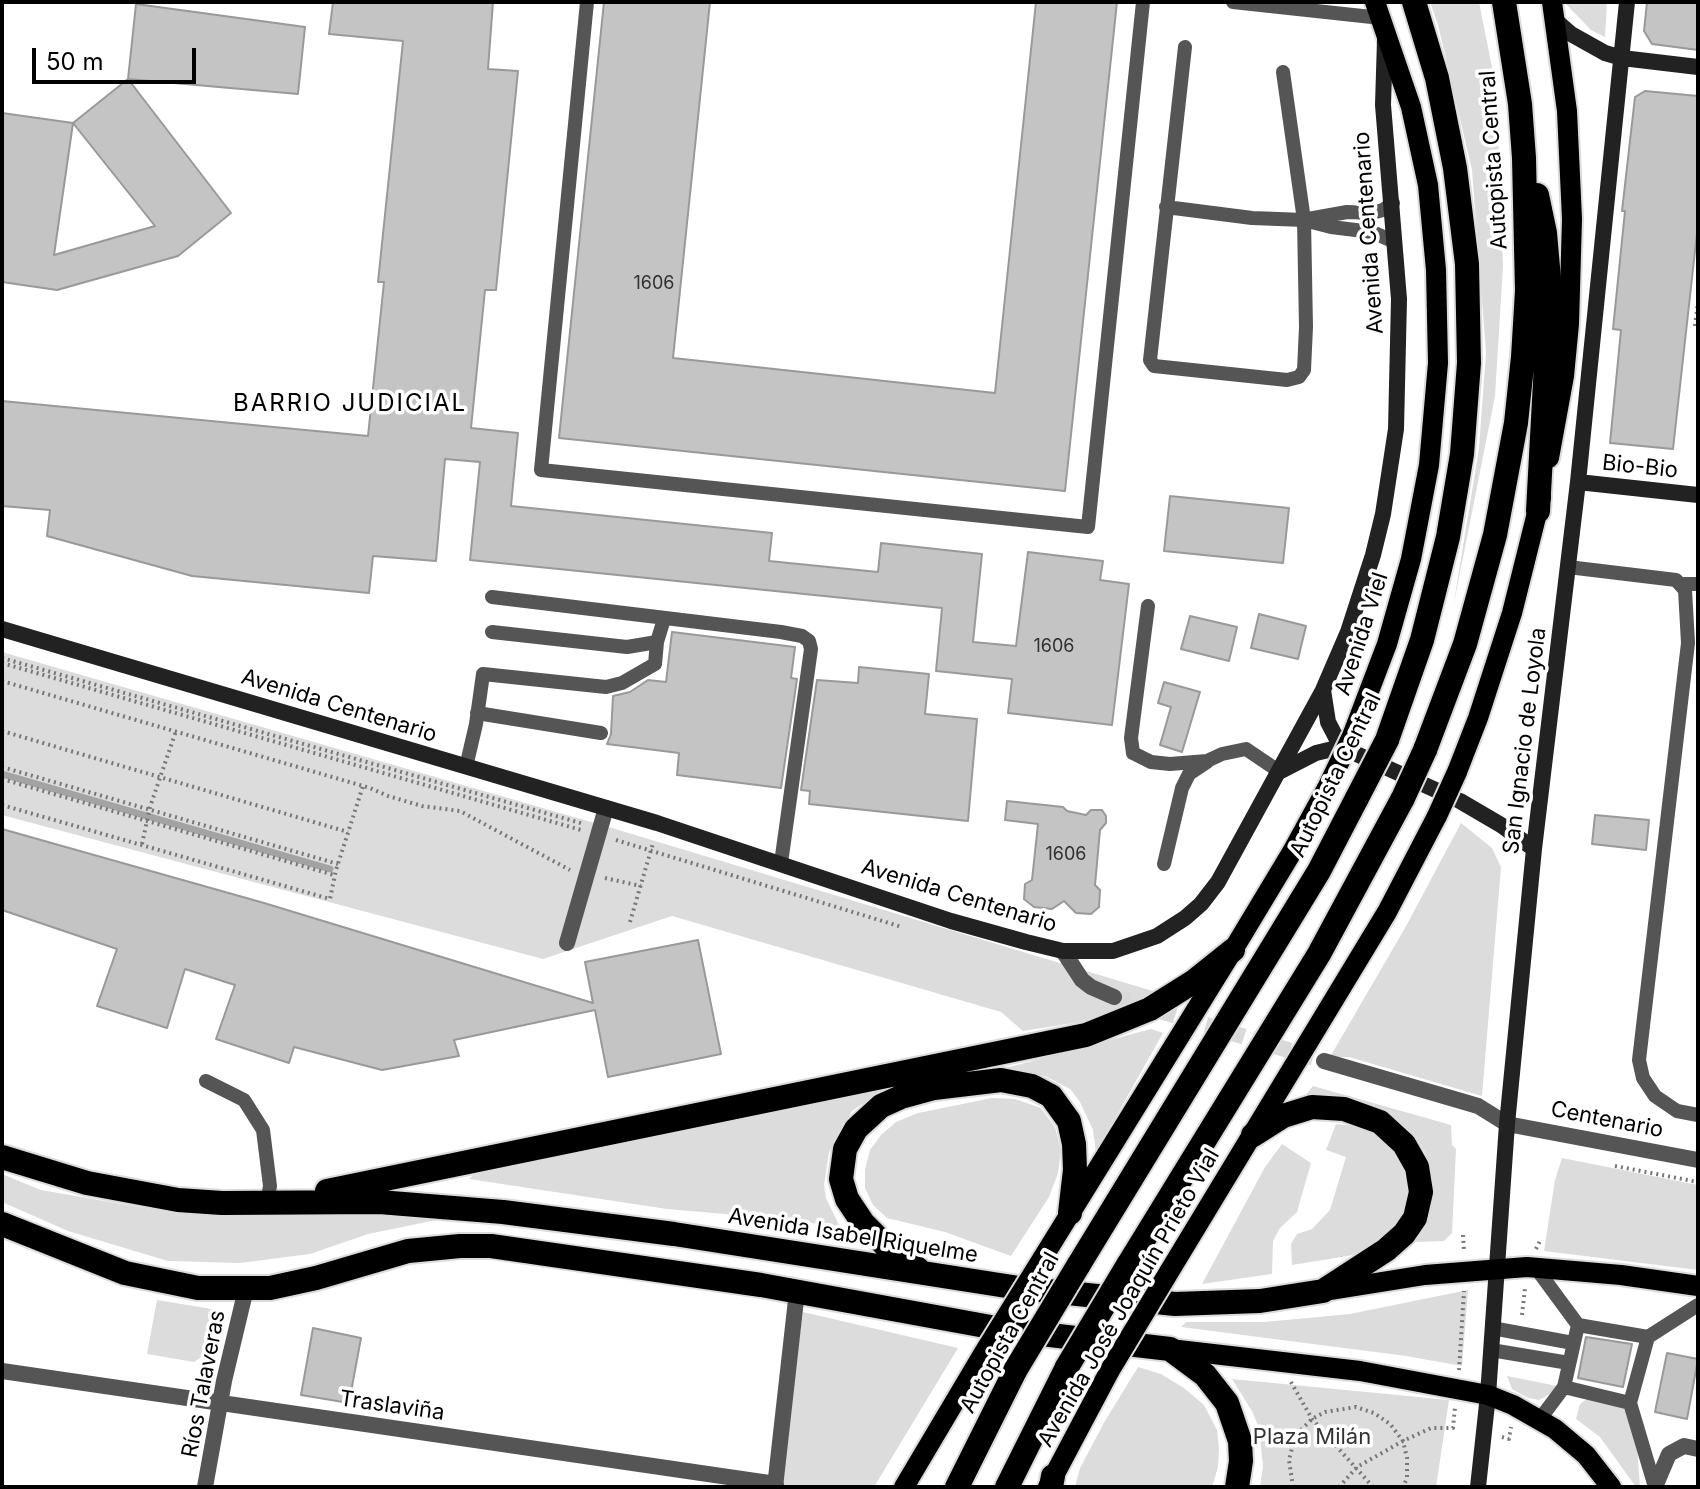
<!DOCTYPE html>
<meta charset="utf-8">
<style>
body{margin:0}
#map{position:relative;width:1700px;height:1489px;overflow:hidden;background:#fff;font-family:Inter,sans-serif}
canvas{display:block}
.frame{position:absolute;inset:0;border:4px solid #000;pointer-events:none}
.scale{position:absolute;left:32px;top:48px;width:164px;height:36px;box-sizing:border-box;border:4px solid #000;border-top:0;padding-left:10px;font-size:24px;line-height:28px;white-space:nowrap;color:#000;-webkit-text-stroke:6px #fff;paint-order:stroke}
</style>
<div id="map">
<canvas width="1700" height="1489"></canvas>
<div class="frame"></div>
<div class="scale">50 m</div>
</div>
<script>
const ctx = document.querySelector('canvas').getContext('2d');
ctx.lineJoin = 'round';
function paint(path, color) {
  ctx.fillStyle = color;
  ctx.fill(path, 'evenodd');
}
function toPath(rows) {
  const path = new Path2D();
  for (const r of rows) {
    path.moveTo(r[0], r[1]);
    for (let i = 2; i < r.length; i += 2) path.lineTo(r[i], r[i + 1]);
  }
  return path;
}
function trace(path, color, width, dash) {
  ctx.strokeStyle = color;
  ctx.lineWidth = width;
  ctx.lineCap = dash ? 'butt' : 'round';
  ctx.setLineDash(dash || []);
  ctx.stroke(path);
}
function label(font, color, halo, rows, align = 'center') {
  ctx.font = font + ' Inter,sans-serif';
  ctx.lineWidth = 7;
  ctx.setLineDash([]);
  ctx.textBaseline = 'middle';
  ctx.strokeStyle = halo;
  ctx.fillStyle = color;
  for (const [text, x, y, turn = 0] of rows) {
    ctx.save();
    ctx.translate(x, y);
    ctx.rotate((+turn || 0) * Math.PI / 180);
    ctx.textAlign = isNaN(turn) ? turn : align;
    if (halo) ctx.strokeText(text, 0, 0);
    ctx.fillText(text, 0, 0);
    ctx.restore();
  }
}
const green = toPath([
 [1430,2,1479,2,1496,87,1503,266,1495,396,1453,608,1479,448,1486,353,1472,170,1438,25],
 [1564,2,1607,2,1605,37,1591,30],
 [2,652,612,828,1156,992,1106,1018,1023,1031,1001,1012,672,916,543,959,2,815],
 [1461,823,1492,848,1501,867,1482,1096,1349,1057,1330,1057,1405,928],
 [1151,1029,1163,1033,1096,1152,1093,1130,1080,1102,1070,1089,1045,1076,1006,1068],
 [1313,1086,1451,1125,1452,1145,1456,1149,1452,1233,1444,1241,1416,1242,1428,1213,1429,1168,1425,1152,1416,1137,1379,1108,1340,1100,1301,1101],
 [875,1089,883,1090,852,1111,829,1152,824,1185,826,1198,840,1227,782,1219,667,1209,469,1179,473,1175],
 [992,1098,1015,1099,1041,1108,1055,1127,1061,1150,1058,1173,1049,1197,1011,1256,945,1232,887,1218,873,1205,865,1188,865,1169,870,1150,881,1135,896,1122,918,1113],
 [1336,1124,1353,1126,1376,1134,1393,1146,1414,1187,1407,1219,1379,1246,1348,1256,1292,1265,1291,1244,1297,1234,1312,1229,1330,1210,1346,1157,1326,1150],
 [1282,1144,1311,1163,1297,1212,1280,1228,1273,1241,1272,1274,1202,1284,1265,1167],
 [1562,1158,1698,1185,1698,1270,1544,1251,1555,1180],
 [2,1174,41,1190,151,1209,270,1216,375,1214,446,1218,368,1234,310,1254,240,1263,168,1261,68,1231,2,1202],
 [1468,1290,1462,1366,1406,1356,1181,1327,1186,1322,1264,1322,1350,1314],
 [157,1300,218,1310,203,1356,194,1362,147,1354],
 [803,1312,958,1348,874,1487,779,1487],
 [1138,1367,1161,1374,1184,1388,1204,1405,1217,1430,1219,1449,1218,1467,1212,1487,1075,1487,1080,1468,1105,1421],
 [1507,1376,1557,1386,1550,1394,1539,1400,1528,1398,1512,1389],
 [1232,1379,1449,1400,1436,1487,1260,1487,1263,1466,1259,1428,1252,1411],
 [1596,1392,1622,1400,1637,1445,1640,1487,1636,1487,1600,1437,1576,1419,1580,1404]
]);
const stream = toPath([
 [2,774,330,869]
]);
const building = toPath([
 [333,2,493,2,488,69,518,71,496,290,485,290,471,428,518,433,511,506,772,533,769,561,878,572,881,543,982,554,973,642,1016,646,1028,552,1103,561,1100,580,1129,584,1112,725,1008,713,1012,679,936,671,942,608,470,560,480,462,445,459,436,561,373,556,369,593,192,576,47,536,50,510,2,506,2,401,368,436,384,282,378,282,403,41,329,34,333,2],
 [604,2,710,2,673,358,995,393,1036,2,1117,2,1065,491,559,438,604,2],
 [1647,2,1698,2,1698,50,1652,44,1644,31,1647,2],
 [136,4,305,27,298,94,128,79,136,4],
 [128,79,231,213,178,256,57,290,2,282,2,113,73,123,128,79],
 [73,123,155,226,54,255,73,123],
 [1645,91,1698,96,1698,224,1673,449,1610,443,1621,330,1613,329,1625,211,1622,211,1635,97,1645,91],
 [1170,496,1289,508,1283,563,1164,551,1170,496],
 [1259,614,1306,626,1298,659,1251,648,1259,614],
 [1190,616,1237,627,1229,661,1181,649,1190,616],
 [672,632,795,647,791,678,797,679,781,788,677,775,679,753,607,744,611,734,613,696,630,692,648,680,666,682,672,632],
 [859,667,929,674,925,714,977,719,968,821,809,804,810,791,801,790,817,680,858,683,859,667],
 [1164,682,1200,692,1182,752,1160,745,1171,707,1158,703,1164,682],
 [1007,801,1063,807,1067,811,1086,815,1091,810,1102,810,1106,816,1106,823,1100,830,1095,885,1100,890,1099,907,1091,914,1076,913,1064,901,1052,909,1034,907,1024,899,1025,884,1032,880,1038,824,1005,820,1007,801],
 [1595,815,1649,820,1646,850,1592,844,1595,815],
 [2,829,264,903,593,1003,585,962,698,940,721,1054,608,1077,595,1010,454,1040,459,1056,382,1070,294,1047,289,1063,216,1039,235,985,185,969,167,1028,97,1006,117,949,2,910,2,829],
 [313,1328,361,1338,349,1403,301,1395,313,1328],
 [1586,1337,1632,1344,1623,1387,1578,1378,1586,1337],
 [1667,1353,1698,1359,1687,1419,1655,1412,1667,1353]
]);
const streetTunnel = toPath([
 [1114,997,1324,1061]
]);
const path = toPath([
 [1695,326,1698,302],
 [2,658,584,824],
 [2,663,581,830],
 [2,681,370,788,388,796,422,806,460,811,570,870],
 [2,731,348,832],
 [2,767,338,864],
 [2,779,334,875],
 [2,805,330,899,336,870,363,786],
 [616,840,902,927],
 [142,844,150,807,176,731],
 [605,878,641,886],
 [630,922,653,843],
 [1615,1166,1698,1182],
 [1463,1235,1464,1251],
 [1536,1249,1541,1239],
 [1522,1315,1525,1288],
 [1459,1370,1464,1291],
 [1291,1382,1312,1419,1373,1487],
 [1502,1437,1509,1439,1511,1427],
 [1293,1487,1289,1460,1293,1444,1301,1430,1312,1419,1325,1412,1356,1407,1374,1413,1390,1424,1403,1441,1407,1458,1407,1478,1403,1487],
 [1339,1487,1357,1467,1403,1441,1431,1428,1453,1428,1455,1407]
]);
const lane = toPath([
 [587,2,541,470,1088,527,1143,2],
 [1233,2,1381,18],
 [1185,47,1150,360,1154,366,1287,380,1299,377,1304,370,1306,327,1304,220],
 [1166,207,1252,218,1304,220,1283,72],
 [1308,219,1347,212,1372,213,1383,210,1393,203],
 [1304,220,1331,227,1372,232,1395,242],
 [1568,567,1676,580,1685,590,1688,643,1639,1060,1643,1078,1655,1096,1677,1111,1698,1115],
 [1682,584,1698,584],
 [492,597,781,632,802,636,809,641,811,649,781,863],
 [1148,606,1131,738,1133,753,1151,762,1170,764,1207,761,1222,754,1246,749,1280,772],
 [492,632,627,647,657,642],
 [477,713,601,733],
 [466,767,476,724,483,674,606,687,622,683,655,664,657,642,664,619],
 [1164,864,1182,788,1189,774,1207,762],
 [206,1081,244,1100,263,1130,270,1186,267,1203],
 [1536,1268,1578,1325,1648,1337],
 [1578,1325,1564,1387,1630,1403],
 [1492,1328,1573,1343],
 [1491,1350,1569,1363],
 [1540,1419,1564,1387],
 [1655,1487,1630,1403,1648,1337,1698,1305]
]);
const street = toPath([
 [567,943,606,808],
 [1063,951,1082,980,1091,987,1114,997],
 [1324,1061,1478,1106,1507,1124,1698,1160],
 [2,1371,776,1484],
 [205,1487,224,1381,246,1289],
 [775,1487,797,1291],
 [1655,1487,1669,1454,1684,1446,1698,1449]
]);
const secondary = toPath([
 [1555,20,1571,34,1605,53,1622,58,1698,67],
 [1578,482,1698,495],
 [2,629,657,823,951,921,1026,942,1063,951,1113,951,1157,936,1185,918,1201,904,1218,882,1323,690,1348,632,1373,555,1383,514,1396,429,1399,299,1383,105,1385,40],
 [1323,690,1328,722,1341,747],
 [1281,771,1316,753,1341,747,1460,801,1501,825,1534,849],
 [1478,1487,1488,1395,1507,1124,1534,849,1578,482,1627,2]
]);
const primary = toPath([
 [1549,458,1564,376,1569,324,1572,219,1567,111,1552,2],
 [1352,736,1387,644,1411,559,1429,465,1438,363,1436,270,1428,185,1411,107,1375,2],
 [1457,772,1478,718,1512,613,1541,497],
 [1042,1259,1233,950,1292,852,1327,788],
 [1169,1272,1387,912,1437,816],
 [1325,1291,1425,1275,1527,1267,1621,1275,1698,1286],
 [1170,1349,1360,1371,1488,1395,1513,1405,1555,1429,1586,1455,1611,1487],
 [904,1487,983,1354],
 [1048,1487,1110,1370]
]);
const highway = toPath([
 [1537,195,1545,233,1550,290,1538,511],
 [1387,740,1422,640,1448,537,1462,454,1469,363,1467,264,1455,168,1437,78,1414,2],
 [1425,750,1465,644,1495,535,1516,423,1523,357,1527,291,1524,158,1520,104,1504,2],
 [2,1157,87,1183,178,1200,222,1203,379,1202,503,1212,674,1234,1019,1288,1175,1304,1260,1301,1323,1291,1386,1250,1404,1234,1415,1218,1421,1192,1417,1167,1404,1144,1380,1122,1344,1109,1312,1107,1283,1116,1253,1135],
 [327,1191,1086,1035,1150,1009,1193,982,1233,950],
 [2,1224,125,1273,198,1288,270,1288,316,1278,408,1251,460,1246,491,1246,761,1285,1007,1330,1170,1349,1205,1375,1227,1403,1240,1441,1241,1461,1237,1487],
 [1128,1265,1319,954,1403,798],
 [1078,1266,1319,871,1357,798],
 [918,1269,887,1247,863,1223,847,1199,841,1179,845,1149,856,1129,881,1106,901,1097,934,1088,1001,1080,1032,1086,1051,1096,1069,1121,1074,1144,1075,1170,1070,1213],
 [957,1487,1016,1369],
 [1007,1487,1067,1367],
 [1051,1487,1053,1476]
]);
const primaryBridge = toPath([
 [1327,788,1352,736],
 [1437,816,1457,772],
 [983,1354,1042,1259],
 [1110,1370,1169,1272]
]);
const highwayBridge = toPath([
 [1357,798,1387,740],
 [1403,798,1425,750],
 [1067,1367,1128,1265],
 [1016,1369,1078,1266]
]);
const numberNames = [
 ["1606",654,284],
 ["1606",1054,647],
 ["1606",1066,855]
];
const streetNames = [
 ["Autopista Central",1494,160,-94],
 ["Avenida Centenario",1369,233,-94],
 ["Bio-Bio",1640,467,6],
 ["Avenida Viel",1362,634,-72],
 ["Avenida Centenario",339,706,17],
 ["San Ignacio de Loyola",1525,741,-83],
 ["Autopista Central",1336,775,-64],
 ["Avenida Centenario",959,896,17],
 ["Centenario",1607,1120,11],
 ["Avenida Isabel Riquelme",853,1236,9],
 ["Avenida José Joaquín Prieto Vial",1129,1298,-60],
 ["Autopista Central",1010,1333,-61],
 ["Ríos Talaveras",204,1384,-79],
 ["Traslaviña",392,1406,8]
];
const parkNames = [
 ["Plaza Milán",1312,1437]
];
const neighbourhoodNames = [
 ["BARRIO JUDICIAL",350,404]
];
paint(green, '#dcdcdc');
trace(stream, '#a3a3a3', 7);
paint(building, '#c4c4c4');
trace(building, '#999', 2);
trace(streetTunnel, '#d9d9d9', 16, [16, 8]);
trace(primary, '#dbdbdb', 24);
trace(highway, '#dbdbdb', 28);
trace(path, '#777', 4, [2, 4]);
trace(lane, '#555', 14);
trace(street, '#555', 16);
trace(secondary, '#222', 16);
trace(primary, '#000', 20);
trace(highway, '#000', 24);
trace(primaryBridge, '#dbdbdb', 24, []);
trace(highwayBridge, '#dbdbdb', 28, []);
trace(primaryBridge, '#000', 20);
trace(highwayBridge, '#000', 24);
label('18px', '#313131', null, numberNames);
label('22px', '#000', '#fff', streetNames);
label('22px', '#333', '#fff', parkNames);
ctx.letterSpacing = '2px';
label('24px', '#000', '#fff', neighbourhoodNames);
ctx.letterSpacing = '0px';
</script>
